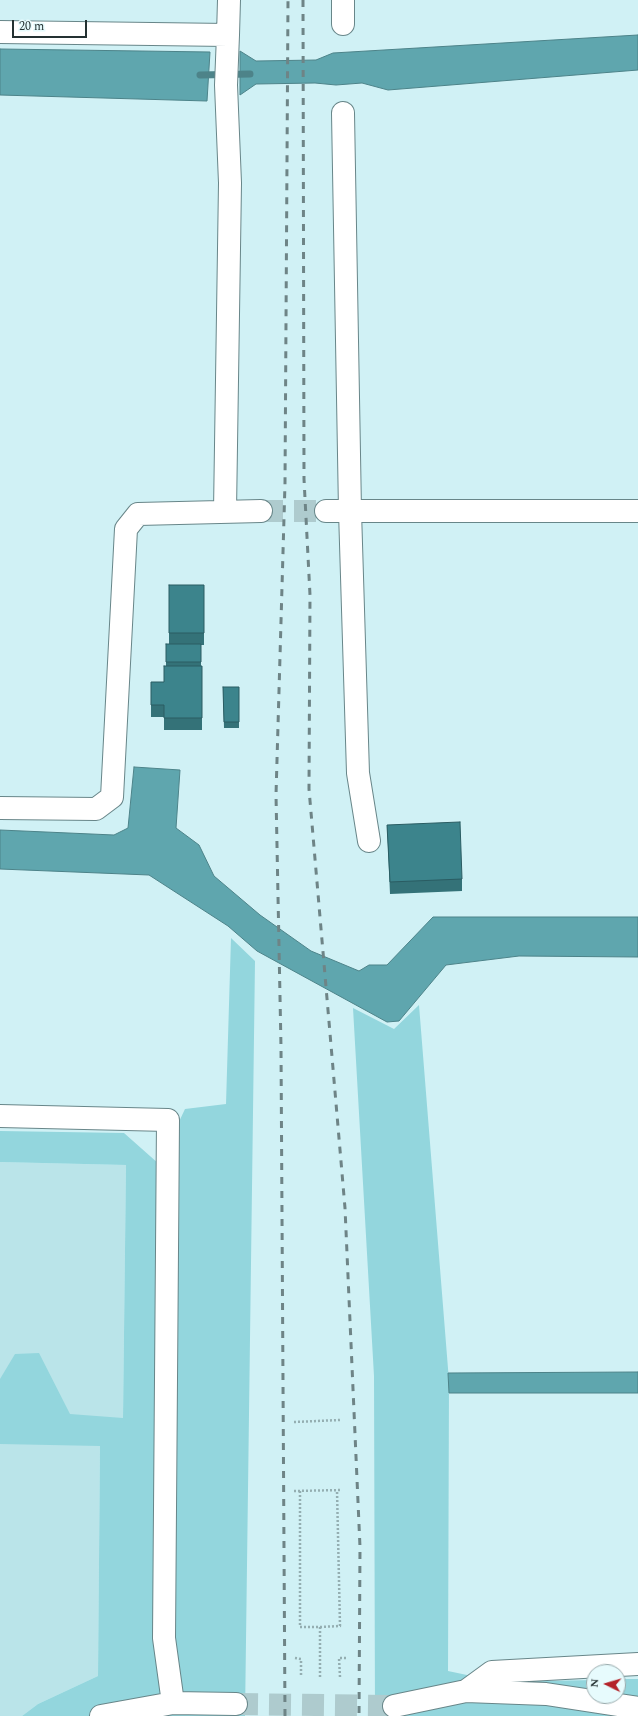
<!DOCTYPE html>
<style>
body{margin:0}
#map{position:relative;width:638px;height:1716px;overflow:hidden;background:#d0f1f5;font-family:Spectral,serif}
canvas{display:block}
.north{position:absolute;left:586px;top:1664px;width:40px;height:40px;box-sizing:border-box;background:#e7fbfd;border:1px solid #99aaac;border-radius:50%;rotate:275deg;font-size:11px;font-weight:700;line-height:16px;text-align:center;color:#243132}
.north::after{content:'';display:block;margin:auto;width:14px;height:18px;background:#b4232a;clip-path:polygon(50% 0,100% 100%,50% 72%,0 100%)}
.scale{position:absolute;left:12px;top:20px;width:75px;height:18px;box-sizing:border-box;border:2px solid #243132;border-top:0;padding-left:5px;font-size:12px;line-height:14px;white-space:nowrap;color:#243132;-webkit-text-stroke:3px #e7fbfd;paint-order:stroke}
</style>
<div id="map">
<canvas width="638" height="1716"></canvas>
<div class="north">N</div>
<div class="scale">20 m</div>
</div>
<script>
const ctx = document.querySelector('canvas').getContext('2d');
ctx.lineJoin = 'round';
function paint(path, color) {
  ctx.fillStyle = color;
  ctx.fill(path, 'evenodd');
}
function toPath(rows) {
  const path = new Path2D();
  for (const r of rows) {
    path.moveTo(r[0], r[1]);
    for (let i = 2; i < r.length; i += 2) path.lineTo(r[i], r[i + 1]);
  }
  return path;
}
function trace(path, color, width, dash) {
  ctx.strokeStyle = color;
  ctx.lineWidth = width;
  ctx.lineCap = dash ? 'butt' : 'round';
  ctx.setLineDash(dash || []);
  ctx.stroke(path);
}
const built = toPath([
 [0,1162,126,1165,123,1418,100,1446,98,1676,38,1704,22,1716,0,1716]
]);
const green = toPath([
 [231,938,255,961,245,1716,22,1716,38,1704,98,1676,100,1446,0,1444,0,1379,15,1354,39,1353,70,1414,123,1418,126,1165,0,1162,0,1131,124,1133,159,1164,185,1109,226,1104],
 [419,1005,449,1381,448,1671,500,1682,594,1680,594,1696,618,1696,618,1679,638,1679,638,1716,375,1716,374,1376,353,1008,394,1029]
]);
const water = toPath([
 [638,35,638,70,388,90,362,83,336,85,315,83,256,84,240,95,240,51,256,61,316,60,333,53,638,35],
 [0,49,210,52,207,101,0,95,0,49],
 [134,767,180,770,176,828,199,845,214,876,260,915,311,951,359,971,369,965,387,965,433,917,638,917,638,957,519,956,446,965,399,1021,387,1022,257,951,228,926,149,875,0,869,0,830,114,835,128,828,134,767],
 [638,1372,638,1393,449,1393,448,1373,638,1372]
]);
const stream = toPath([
 [200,75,250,74]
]);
const streetTunnel = toPath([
 [261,511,326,511],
 [236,1704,394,1706]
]);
const path = toPath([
 [294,1422,340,1420],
 [294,1491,342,1490],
 [300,1491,300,1627,320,1627,340,1626,337,1490],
 [320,1627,320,1677],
 [295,1658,301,1659,301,1677],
 [340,1677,339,1658,346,1658]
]);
const street = toPath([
 [343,0,343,24],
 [0,32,228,35,226,85,230,183,225,511],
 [228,35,229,0],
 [343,113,350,511,358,773,369,841],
 [326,511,638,511],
 [0,808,96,809,112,797,126,529,138,514,261,511],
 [0,1116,168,1120,164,1638,173,1703],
 [466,1691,546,1694,638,1708],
 [394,1706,466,1691,492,1672,638,1664],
 [101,1716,173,1703,236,1704]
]);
const rail = toPath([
 [303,0,304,479,310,595,309,789,345,1208,360,1547,359,1716],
 [285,1716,281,1047,276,795,285,483,288,0]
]);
const wall = toPath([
 [169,585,204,585,204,645,201,645,201,666,202,666,202,730,164,730,164,717,151,717,151,682,164,682,166,666,166,644,169,644],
 [223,687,239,687,239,728,224,728],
 [387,825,462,879,462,891,390,894]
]);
const building = toPath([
 [169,585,204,585,204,633,169,633,169,585],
 [166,644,201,644,201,662,166,662,166,644],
 [164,666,202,666,202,718,164,718,164,705,151,705,151,682,164,682,164,666],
 [223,687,239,687,239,722,224,722,223,687],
 [460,822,462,879,390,882,387,825,460,822]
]);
paint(built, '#bae4e9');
paint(green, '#93d6dd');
paint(water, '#5fa6ae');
trace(water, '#4d8389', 1);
trace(stream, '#4d8389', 7);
trace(streetTunnel, '#aecbce', 22, [22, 11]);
trace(street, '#688689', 24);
trace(path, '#94aeb1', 2.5, [2, 2]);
trace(street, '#fff', 22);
trace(rail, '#6e8486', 3, [7, 7]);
paint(wall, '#347278');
paint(building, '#3c848c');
trace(building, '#2a5c62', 1);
</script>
